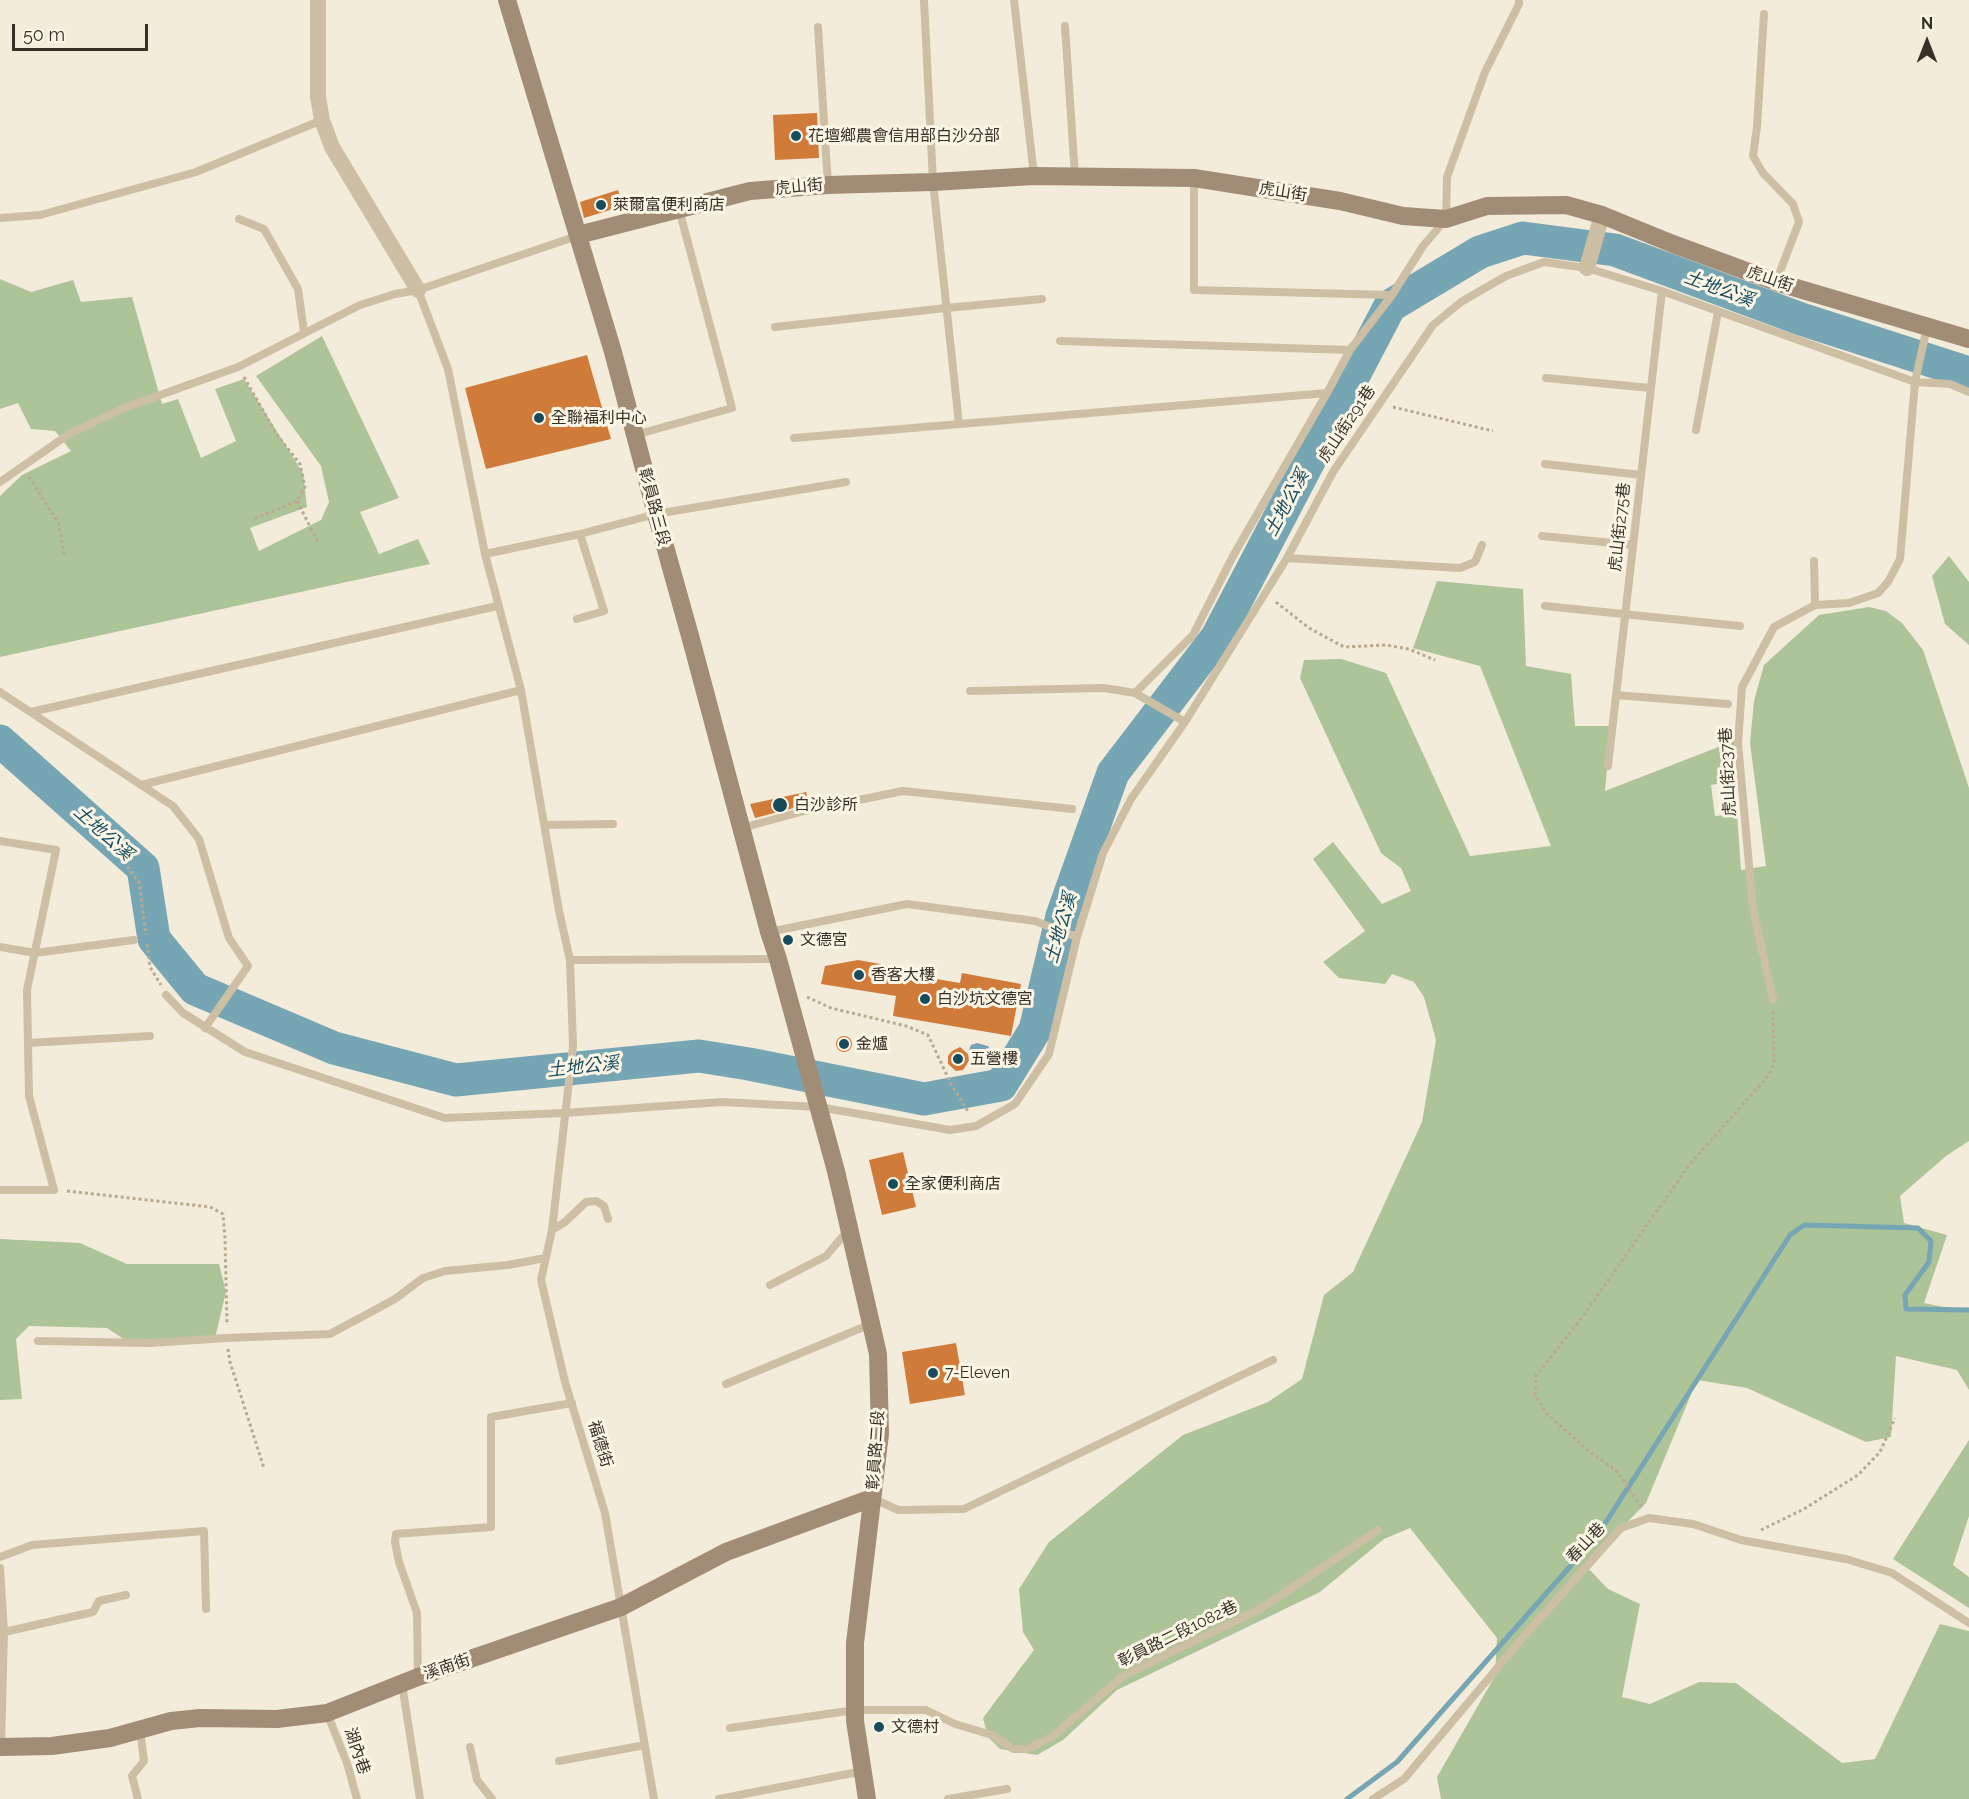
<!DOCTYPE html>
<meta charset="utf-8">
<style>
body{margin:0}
#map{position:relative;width:1969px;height:1799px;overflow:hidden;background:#f4ecda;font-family:Raleway,sans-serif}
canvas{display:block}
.north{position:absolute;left:1897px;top:12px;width:60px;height:60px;-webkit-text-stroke:4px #fbf5e6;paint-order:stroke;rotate:0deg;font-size:16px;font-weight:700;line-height:24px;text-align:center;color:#382f27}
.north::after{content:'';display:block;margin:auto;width:21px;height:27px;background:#382f27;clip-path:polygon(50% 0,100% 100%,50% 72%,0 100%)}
.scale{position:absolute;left:12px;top:24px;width:136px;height:27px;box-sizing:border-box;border:3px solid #382f27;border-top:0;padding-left:8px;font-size:18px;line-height:21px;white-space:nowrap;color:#382f27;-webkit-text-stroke:4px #fbf5e6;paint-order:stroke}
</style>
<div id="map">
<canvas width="1969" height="1799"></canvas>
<div class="north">N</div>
<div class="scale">50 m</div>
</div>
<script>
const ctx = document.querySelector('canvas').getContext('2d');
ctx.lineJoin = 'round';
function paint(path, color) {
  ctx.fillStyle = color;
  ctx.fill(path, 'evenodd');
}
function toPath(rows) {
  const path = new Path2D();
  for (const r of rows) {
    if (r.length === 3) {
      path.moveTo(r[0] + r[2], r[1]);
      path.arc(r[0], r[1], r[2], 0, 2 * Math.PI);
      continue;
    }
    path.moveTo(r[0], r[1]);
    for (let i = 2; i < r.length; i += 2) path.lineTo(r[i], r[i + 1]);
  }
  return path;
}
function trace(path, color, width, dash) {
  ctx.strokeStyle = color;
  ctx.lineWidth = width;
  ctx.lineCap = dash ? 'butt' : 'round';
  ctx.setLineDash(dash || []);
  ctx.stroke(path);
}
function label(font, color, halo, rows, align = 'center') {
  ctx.font = font + ' Raleway,"Noto Sans TC",sans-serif';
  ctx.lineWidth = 6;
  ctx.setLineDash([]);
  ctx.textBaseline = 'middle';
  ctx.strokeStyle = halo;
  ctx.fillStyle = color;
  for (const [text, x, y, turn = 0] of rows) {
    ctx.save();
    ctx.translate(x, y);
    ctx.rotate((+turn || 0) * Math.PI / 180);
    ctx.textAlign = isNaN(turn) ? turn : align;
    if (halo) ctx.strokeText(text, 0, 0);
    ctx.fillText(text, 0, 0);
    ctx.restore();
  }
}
const green = toPath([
 [0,279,31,292,73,280,81,302,132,297,162,404,178,399,201,458,236,441,215,389,244,379,303,473,307,507,250,528,259,551,321,520,329,502,321,466,256,376,322,336,399,498,360,512,379,554,418,539,430,564,0,657,0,496,22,475,71,451,55,431,31,429,18,403,0,409],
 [1949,556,1969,582,1969,645,1945,624,1932,576],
 [1437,581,1523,589,1526,666,1571,674,1575,726,1611,726,1605,791,1734,741,1734,781,1711,785,1715,816,1737,814,1741,870,1766,866,1750,743,1754,701,1764,665,1819,615,1869,607,1886,611,1902,623,1923,650,1969,788,1969,1141,1946,1156,1900,1196,1904,1223,1947,1235,1924,1303,1964,1311,1969,1310,1969,1390,1957,1370,1896,1356,1891,1437,1866,1442,1747,1388,1697,1380,1646,1503,1585,1565,1608,1589,1640,1604,1622,1697,1650,1704,1699,1682,1736,1683,1842,1763,1875,1759,1940,1624,1969,1631,1969,1799,1441,1799,1437,1777,1495,1676,1497,1638,1410,1528,1384,1539,1320,1592,1117,1690,1063,1740,1037,1755,1000,1749,988,1737,983,1718,1034,1650,1023,1632,1019,1589,1049,1542,1183,1435,1268,1402,1302,1379,1324,1295,1353,1272,1422,1122,1436,1040,1424,997,1414,982,1392,974,1385,984,1339,978,1323,962,1365,931,1313,859,1333,842,1382,904,1411,891,1401,868,1381,853,1300,678,1304,660,1341,659,1386,673,1470,856,1551,846,1480,666,1413,648],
 [0,1239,80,1243,127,1264,219,1264,226,1292,215,1338,131,1344,107,1328,29,1326,16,1339,22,1399,0,1400],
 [1969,1440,1969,1516,1953,1565,1969,1577,1969,1608,1893,1559]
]);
const water = toPath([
 [977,1043,988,1046,994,1054,992,1060,986,1064,977,1060,969,1050,971,1045]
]);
const stream = toPath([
 [1347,1799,1397,1762,1597,1536,1790,1235,1804,1225,1918,1228,1931,1241,1929,1262,1905,1295,1906,1309,1969,1310]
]);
const river = toPath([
 [0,741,143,868,154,939,195,989,334,1048,456,1080,699,1056,749,1064,924,1099,1001,1085,1035,1030,1062,916,1113,773,1217,637,1390,306,1480,252,1523,238,1615,250,1801,319,1969,373]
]);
const building = toPath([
 [817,113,819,158,775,160,773,115],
 [618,190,623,206,584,218,580,202],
 [587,355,611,439,486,469,465,388],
 [806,792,809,804,755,818,750,804],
 [858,960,897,967,896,972,960,983,962,973,1021,984,1011,1036,893,1016,896,996,821,984,825,966],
 [844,1044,8],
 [960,1047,968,1054,969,1061,963,1070,956,1071,948,1064,948,1056,952,1051],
 [903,1152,916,1207,882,1215,869,1160],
 [956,1343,965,1395,910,1404,902,1352]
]);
const path = toPath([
 [244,377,277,435,300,464,305,487,297,501,254,519],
 [1393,407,1493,431],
 [29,477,59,524,64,554],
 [297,501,319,544],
 [1276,602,1309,628,1344,647,1386,645,1409,649,1435,660],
 [120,857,139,882,146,935],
 [147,944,150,967,161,985],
 [807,997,831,1008,906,1026,928,1035,951,1084,969,1113],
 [67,1191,210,1207,223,1214,225,1238,227,1325],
 [228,1349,230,1362,264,1468],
 [1641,1507,1618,1472,1589,1451,1547,1414,1535,1395,1536,1376,1583,1316,1690,1164,1769,1075,1774,1063,1773,1011],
 [1761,1530,1804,1509,1858,1475,1880,1452,1895,1418]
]);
const lane = toPath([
 [924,0,933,182,959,424],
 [1014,0,1034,176],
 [1764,14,1757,127,1753,156,1763,173,1793,204,1799,222,1776,282],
 [1065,26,1075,176],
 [818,27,828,185],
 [1194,178,1194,290,1392,295],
 [0,218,40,215,196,172,322,120],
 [239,219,264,229,298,289,304,332],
 [418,290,448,369,485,554,521,690,559,911,570,960,573,1046,552,1230,541,1280,565,1382,605,1513,654,1799],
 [775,327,946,308,1042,299],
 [1060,341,1350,350],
 [1546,378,1651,388],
 [1696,430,1718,312],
 [635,435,732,408,679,209],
 [794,438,1327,393],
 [1545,464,1641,475],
 [0,482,69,434,124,408,238,367,360,305,395,294,418,290,577,236],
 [1542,536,1633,545],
 [485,554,580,534,656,514,846,482],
 [1287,558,1460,568,1475,562,1482,545],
 [1814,561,1815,605],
 [1545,606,1740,626],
 [577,619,604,611,580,534],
 [970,691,1104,688,1135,693],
 [0,692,173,806,199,839,229,938,248,966,205,1028],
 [1616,695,1728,704],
 [31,712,497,606],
 [1185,722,1135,693,1193,635,1233,556,1327,393,1350,350,1392,295,1423,246,1446,219,1447,177,1485,72,1519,4,1519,0],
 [1608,766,1662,291],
 [141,785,521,690],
 [545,825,613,824],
 [742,828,804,811,903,791,1072,809],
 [0,841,56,850,27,990,29,1096,54,1190,0,1190],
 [769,932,907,904,1035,921,1077,937],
 [0,947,35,953,134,940],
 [570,960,778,959],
 [166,995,183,1013,245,1052,445,1118,564,1113,722,1102,819,1107,950,1130,976,1126,1015,1104,1049,1054,1077,937,1103,853,1131,799,1185,722,1287,558,1333,472,1433,325,1461,302,1506,276,1544,262,1587,268,1662,291,1915,382,1950,384,1969,392],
 [1773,999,1753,909,1738,743,1742,687,1774,627,1815,605,1849,603,1878,593,1888,582,1900,559,1915,382,1927,327],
 [28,1043,150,1036],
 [552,1230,565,1222,586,1202,596,1201,604,1206,608,1219],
 [770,1285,826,1256,849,1229],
 [38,1341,150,1343,227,1338,330,1334,395,1299,423,1278,445,1271,508,1265,545,1258],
 [726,1384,871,1324],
 [872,1498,898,1510,964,1509,1273,1360],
 [0,1557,32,1545,204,1531,206,1609],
 [0,1568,4,1632,1,1747],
 [4,1632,93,1612,99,1601,126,1595],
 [418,1676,417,1613,399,1562,395,1542,396,1534,491,1527,491,1417,572,1403],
 [402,1684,420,1799],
 [327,1713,347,1763,357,1799],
 [730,1728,855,1710,926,1710,955,1724,992,1735,1013,1749,1028,1749,1053,1736,1123,1676,1262,1608,1378,1530],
 [470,1747,477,1780,492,1799],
 [559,1761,645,1745],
 [138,1799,132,1776,144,1761,140,1730],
 [719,1799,863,1771],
 [948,1799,1007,1789],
 [1373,1799,1404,1779,1525,1635,1621,1528,1649,1518,1693,1524,1741,1540,1846,1559,1892,1573,1969,1623]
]);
const street = toPath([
 [318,0,318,97,322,120,332,147,418,290],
 [1587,268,1602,215]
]);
const secondary = toPath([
 [507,0,613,352,656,514,692,643,769,932,778,959,836,1171,878,1354,880,1434,855,1643,855,1721,867,1799],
 [578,235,750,191,828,185,933,182,1034,176,1194,178,1340,201,1403,216,1446,219,1487,206,1566,205,1602,215,1673,244,1776,282,1969,339],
 [0,1747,52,1746,110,1738,171,1721,200,1718,277,1719,327,1713,418,1677,621,1607,726,1552,872,1498]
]);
const markers = [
 [796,136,6,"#184c5d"],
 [601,205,6,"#184c5d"],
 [539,418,6,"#184c5d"],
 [780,805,8,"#184c5d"],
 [788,940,6,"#184c5d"],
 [859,975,6,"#184c5d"],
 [925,999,6,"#184c5d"],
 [844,1044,6,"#184c5d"],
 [958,1059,6,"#184c5d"],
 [893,1184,6,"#184c5d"],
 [933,1373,6,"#184c5d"],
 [879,1727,6,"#184c5d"]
];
const poiNames = [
 ["花壇鄉農會信用部白沙分部",808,136],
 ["萊爾富便利商店",613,205],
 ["全聯福利中心",551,418],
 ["白沙診所",794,805],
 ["文德宮",800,940],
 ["香客大樓",871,975],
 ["白沙坑文德宮",937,999],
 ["金爐",856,1044],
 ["五營樓",970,1059],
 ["全家便利商店",905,1184],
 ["7-Eleven",945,1373],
 ["文德村",891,1727]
];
const streetNames = [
 ["虎山街",799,187,-5],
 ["虎山街",1283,192,9],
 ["虎山街",1770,279,19],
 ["虎山街291巷",1347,424,-56],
 ["彰員路三段",654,507,75],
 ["虎山街275巷",1620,527,-84],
 ["虎山街237巷",1728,772,-93],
 ["福德街",600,1444,73],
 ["彰員路二段",876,1450,-86],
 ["春山巷",1586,1543,-47],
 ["彰員路二段1082巷",1178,1634,-26],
 ["溪南街",447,1667,-19],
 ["湖內巷",357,1751,71]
];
const waterNames = [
 ["土地公溪",1719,289,20],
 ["土地公溪",1287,503,-62],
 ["土地公溪",103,833,42],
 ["土地公溪",1061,928,-74],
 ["土地公溪",583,1067,-6]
];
paint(green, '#adc498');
paint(water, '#76a5b3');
trace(stream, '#76a5b3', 5);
trace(river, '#76a5b3', 33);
paint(building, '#d17b3b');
trace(path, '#b9a98f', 3, [3, 3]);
trace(lane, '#cdbfa4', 8);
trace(street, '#cdbfa4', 16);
trace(secondary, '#a18d76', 18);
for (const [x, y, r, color] of markers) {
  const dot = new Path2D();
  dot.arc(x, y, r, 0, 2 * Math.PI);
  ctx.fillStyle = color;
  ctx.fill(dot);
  trace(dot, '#fbf5e6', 2);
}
label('16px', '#382f27', '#fbf5e6', poiNames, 'left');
label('16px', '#382f27', '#fbf5e6', streetNames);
label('italic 18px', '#184c5d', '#fbf5e6', waterNames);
</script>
